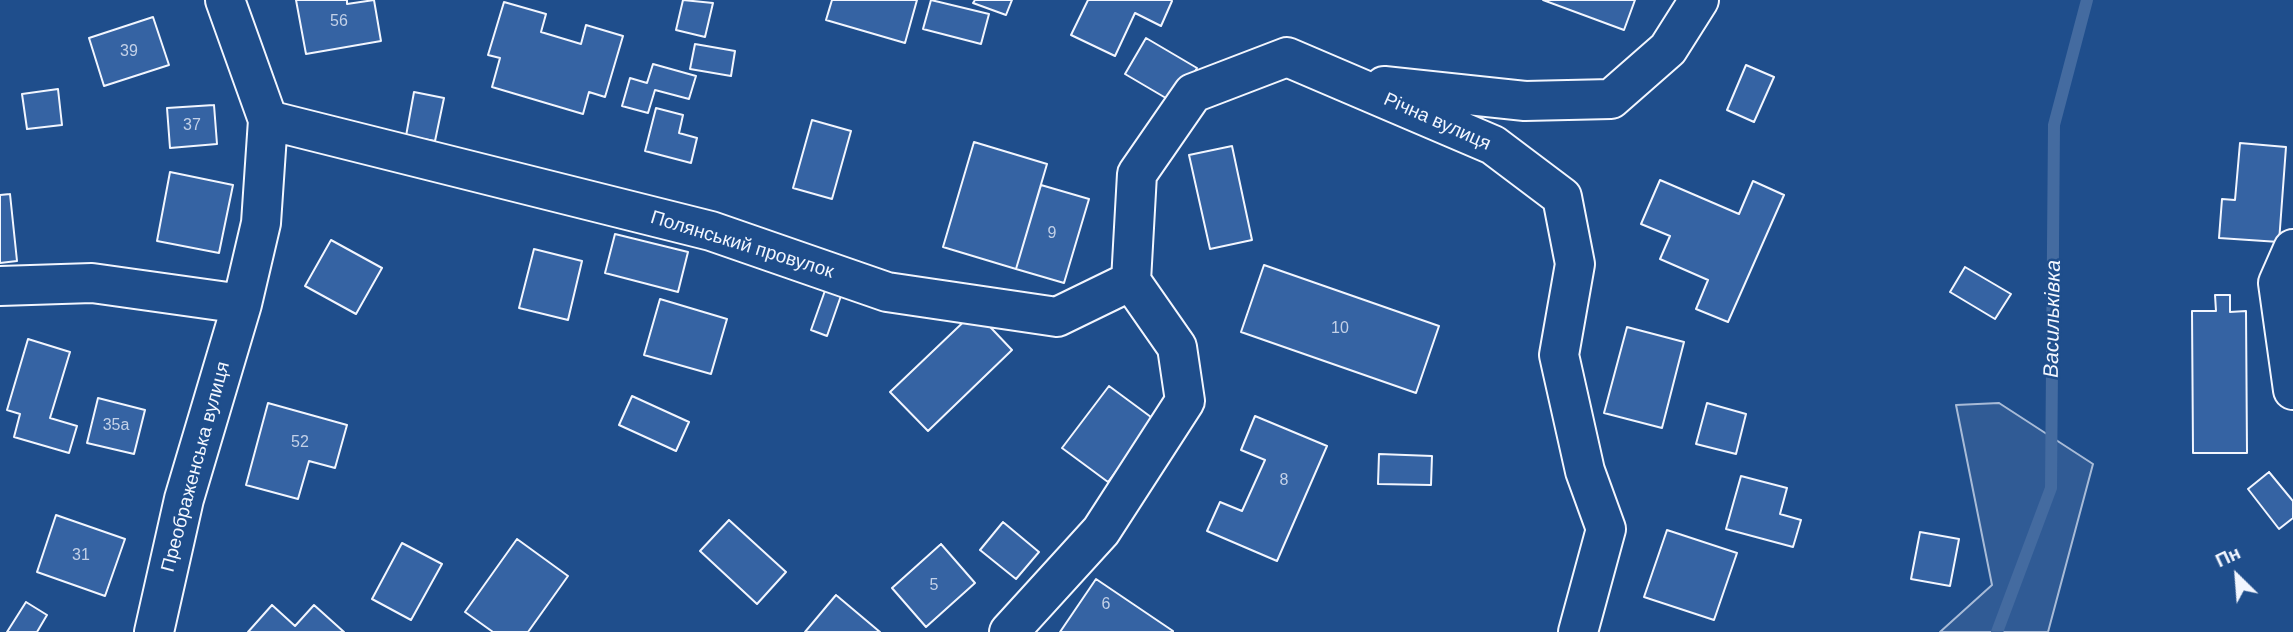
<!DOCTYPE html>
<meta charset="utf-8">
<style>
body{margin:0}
#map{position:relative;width:2293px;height:632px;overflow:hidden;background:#1f4e8c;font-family:Arial,sans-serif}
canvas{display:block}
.north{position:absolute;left:2202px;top:541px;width:70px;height:70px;-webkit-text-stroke:5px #1f4e8c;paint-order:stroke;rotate:335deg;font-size:19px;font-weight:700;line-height:28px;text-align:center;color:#f2f6ff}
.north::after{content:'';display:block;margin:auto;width:24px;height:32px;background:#f2f6ff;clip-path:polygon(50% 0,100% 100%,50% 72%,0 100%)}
</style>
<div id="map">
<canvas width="2293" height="632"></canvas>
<div class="north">Пн</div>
</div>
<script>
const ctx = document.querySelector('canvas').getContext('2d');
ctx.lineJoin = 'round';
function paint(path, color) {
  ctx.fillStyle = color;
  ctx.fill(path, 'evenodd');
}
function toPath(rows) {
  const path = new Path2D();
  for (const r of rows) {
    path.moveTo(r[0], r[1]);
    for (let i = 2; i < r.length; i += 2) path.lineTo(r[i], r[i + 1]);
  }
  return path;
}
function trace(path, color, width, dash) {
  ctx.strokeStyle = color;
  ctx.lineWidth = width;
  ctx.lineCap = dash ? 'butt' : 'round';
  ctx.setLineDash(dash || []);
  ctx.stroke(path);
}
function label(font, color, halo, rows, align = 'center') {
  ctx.font = font + ' Arial,sans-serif';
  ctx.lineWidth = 5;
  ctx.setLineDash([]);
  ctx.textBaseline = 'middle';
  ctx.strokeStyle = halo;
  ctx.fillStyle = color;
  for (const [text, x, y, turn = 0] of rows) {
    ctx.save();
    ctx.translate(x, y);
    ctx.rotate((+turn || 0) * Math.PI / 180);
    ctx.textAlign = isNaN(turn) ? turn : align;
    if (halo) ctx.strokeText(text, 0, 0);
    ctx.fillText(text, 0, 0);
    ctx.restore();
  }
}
const green = toPath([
 [1999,403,2093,464,2048,632,1940,632,1992,585,1956,405,1999,403]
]);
const stream = toPath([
 [1997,632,2051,488,2054,125,2087,0]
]);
const building = toPath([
 [296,0,347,0,347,4,374,0,381,41,306,54,296,0],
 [683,0,713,3,705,37,676,30,683,0],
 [832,0,917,0,905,43,826,20,832,0],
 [931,0,989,14,981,44,923,29,931,0],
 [975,0,1012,0,1006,15,973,3,975,0],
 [1088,0,1171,0,1172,1,1161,26,1135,13,1115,56,1071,35,1088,0],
 [1543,0,1635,0,1624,30,1543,0],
 [504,2,546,14,541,32,581,44,586,25,623,36,605,97,589,92,583,114,492,87,500,58,488,55,504,2],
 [153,17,169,65,104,86,89,38,153,17],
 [1146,38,1197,68,1176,104,1125,74,1146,38],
 [695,44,735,51,731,76,690,69,695,44],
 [653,64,696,76,689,99,655,90,648,113,622,106,630,78,647,83,653,64],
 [1746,65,1774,77,1754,122,1727,110,1746,65],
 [58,89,62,125,27,129,22,94,58,89],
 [414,92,444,98,435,141,406,136,414,92],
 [214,105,217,144,170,148,167,108,214,105],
 [656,108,683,115,679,133,697,138,691,163,645,151,656,108],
 [812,120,851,131,832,199,793,188,812,120],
 [974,142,1047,164,1016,269,943,247,974,142],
 [2240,143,2286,147,2279,242,2219,238,2222,199,2235,200,2240,143],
 [1232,146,1252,240,1210,249,1189,155,1232,146],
 [170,172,233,185,219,253,157,241,170,172],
 [1660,180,1739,214,1753,181,1784,195,1728,322,1696,309,1708,280,1660,259,1670,236,1641,224,1660,180],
 [1041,185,1089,199,1064,283,1016,269,1041,185],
 [10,194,17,261,0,263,0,195,10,194],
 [615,234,688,252,678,292,605,273,615,234],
 [331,240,382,268,356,314,305,286,331,240],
 [534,249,582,261,568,320,519,308,534,249],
 [1264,265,1439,326,1416,393,1241,332,1264,265],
 [1965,267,2011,294,1995,319,1950,292,1965,267],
 [827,285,843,290,827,336,811,330,827,285],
 [2215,295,2230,295,2230,312,2246,311,2247,453,2193,453,2192,311,2216,311,2215,295],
 [660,299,727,319,711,374,644,355,660,299],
 [975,311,1012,350,928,431,890,392,975,311],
 [1627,327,1684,342,1662,428,1604,413,1627,327],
 [28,339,70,352,50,418,77,426,69,453,14,437,20,414,7,410,28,339],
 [1109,386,1155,420,1108,482,1062,448,1109,386],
 [632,396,689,422,676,451,619,425,632,396],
 [98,398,145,410,134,454,87,443,98,398],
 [268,403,347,425,335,468,309,461,298,499,246,485,268,403],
 [1707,403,1746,414,1736,454,1696,444,1707,403],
 [1255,416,1327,446,1277,561,1207,531,1220,502,1242,511,1265,460,1241,450,1255,416],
 [1379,454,1432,456,1431,485,1378,484,1379,454],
 [2269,472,2293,501,2293,518,2279,529,2248,489,2269,472],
 [1741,476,1787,488,1780,514,1801,520,1793,547,1726,529,1741,476],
 [56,515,125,539,105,596,37,572,56,515],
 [729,520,786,572,757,604,700,551,729,520],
 [1003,522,1039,552,1016,579,980,550,1003,522],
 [1667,530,1737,553,1714,620,1644,597,1667,530],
 [1920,532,1959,539,1950,586,1911,579,1920,532],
 [517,539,568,576,528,632,493,632,465,612,517,539],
 [402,543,442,564,411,620,372,599,402,543],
 [941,544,975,583,926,627,892,588,941,544],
 [1096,579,1173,631,1173,632,1060,632,1096,579],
 [836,595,880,632,805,632,836,595],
 [26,602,47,615,37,632,7,632,26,602],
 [272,605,295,626,314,605,344,632,248,632,272,605]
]);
const minor = toPath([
 [1384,86,1525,101,1611,99,1668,49,1699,0],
 [268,120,711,231,887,292,1057,317,1131,281],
 [2293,249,2278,283,2293,390],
 [1131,281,1137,174,1193,93,1287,57,1493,145,1562,197,1575,264,1559,355,1585,471,1606,529,1578,632],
 [0,286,92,283,242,304],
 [154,632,184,499,242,304,261,223,268,120,225,0],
 [1009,632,1101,531,1185,401,1177,347,1131,281]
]);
const numberNames = [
 ["56",339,22],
 ["39",129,52],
 ["37",192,126],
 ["9",1052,234],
 ["10",1340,329],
 ["35а",116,426],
 ["52",300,443],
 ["8",1284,481],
 ["31",81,556],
 ["5",934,586],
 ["6",1106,605]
];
const streetNames = [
 ["Річна вулиця",1437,122,24],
 ["Полянський провулок",742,245,17],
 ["Преображенська вулиця",196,467,-75]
];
const waterNames = [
 ["Васильківка",2053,319,-89]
];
paint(green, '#305b95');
trace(green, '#a8bbd7', 2);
trace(stream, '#446ba0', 12);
paint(building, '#3563a3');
trace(building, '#f2f6ff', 2);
trace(minor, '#f2f6ff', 42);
trace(minor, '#1f4e8c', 38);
label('16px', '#c3d1e8', null, numberNames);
label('19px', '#f2f6ff', '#1f4e8c', streetNames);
label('italic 21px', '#f2f6ff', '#1f4e8c', waterNames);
</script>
